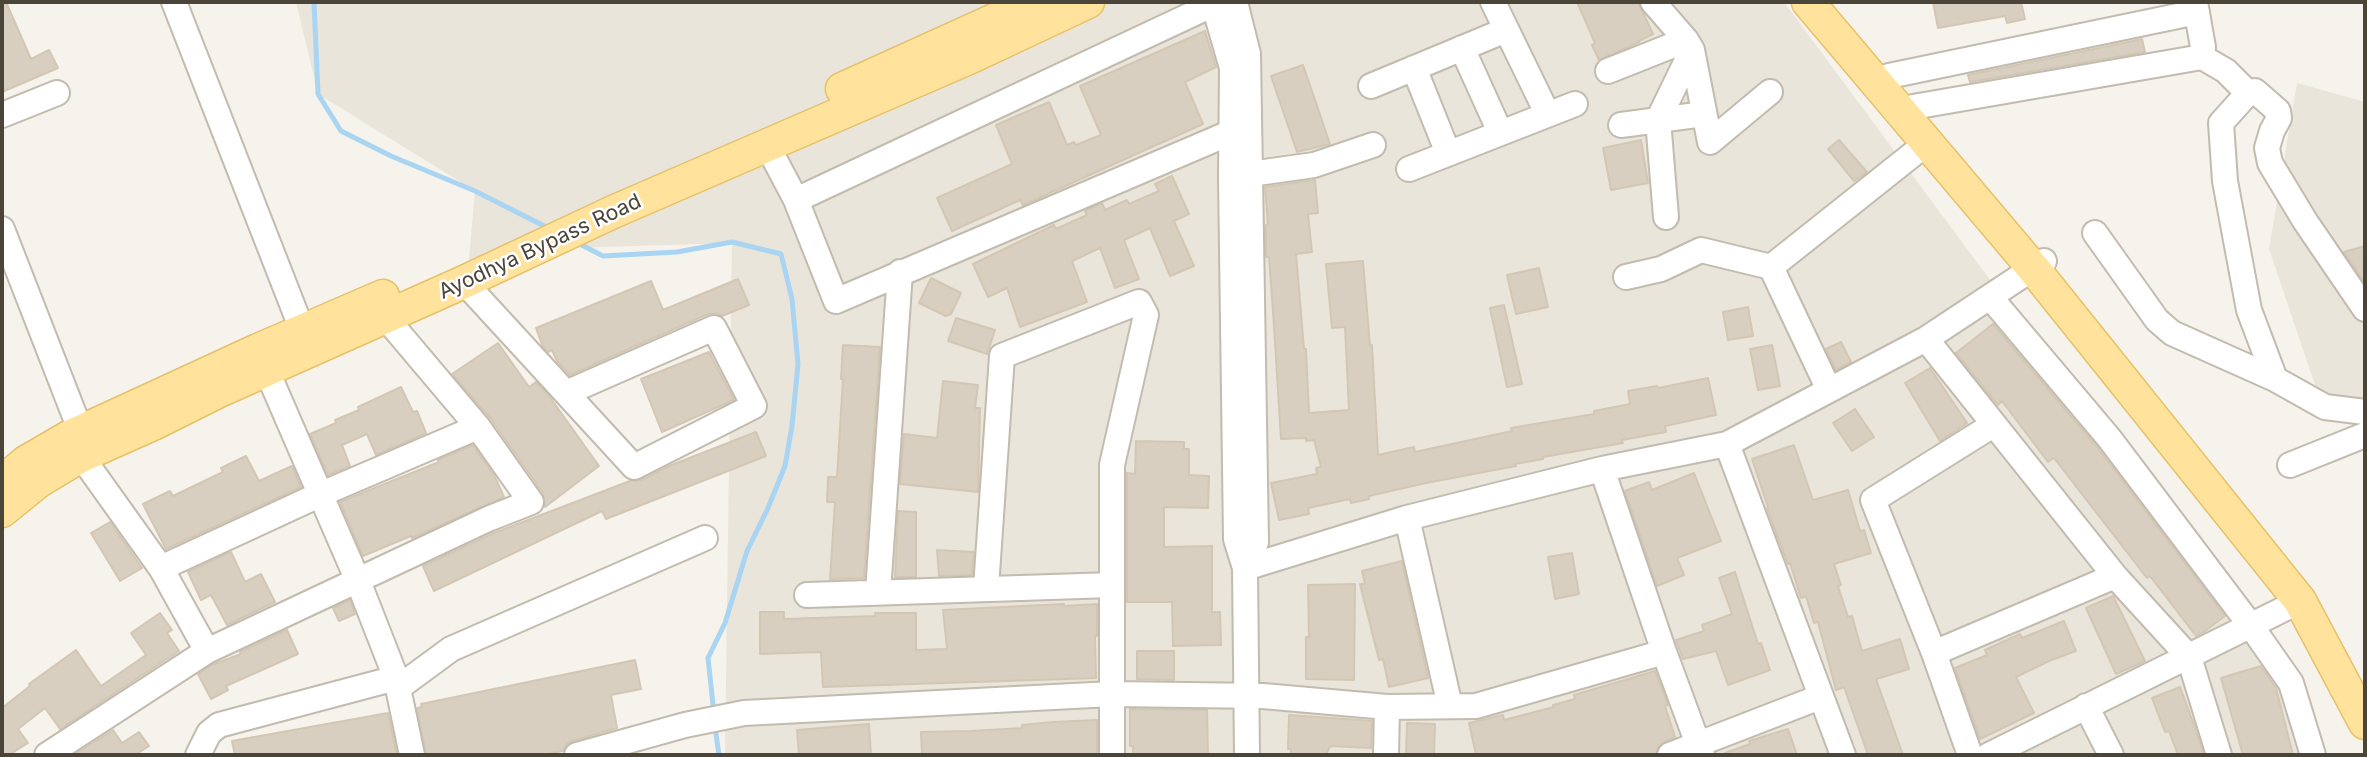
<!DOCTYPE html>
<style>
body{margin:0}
#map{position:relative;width:2367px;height:757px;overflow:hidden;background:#f6f3ec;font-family:Inter,sans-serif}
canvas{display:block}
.frame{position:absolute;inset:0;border:4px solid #4b4439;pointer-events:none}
</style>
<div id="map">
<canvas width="2367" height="757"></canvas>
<div class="frame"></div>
</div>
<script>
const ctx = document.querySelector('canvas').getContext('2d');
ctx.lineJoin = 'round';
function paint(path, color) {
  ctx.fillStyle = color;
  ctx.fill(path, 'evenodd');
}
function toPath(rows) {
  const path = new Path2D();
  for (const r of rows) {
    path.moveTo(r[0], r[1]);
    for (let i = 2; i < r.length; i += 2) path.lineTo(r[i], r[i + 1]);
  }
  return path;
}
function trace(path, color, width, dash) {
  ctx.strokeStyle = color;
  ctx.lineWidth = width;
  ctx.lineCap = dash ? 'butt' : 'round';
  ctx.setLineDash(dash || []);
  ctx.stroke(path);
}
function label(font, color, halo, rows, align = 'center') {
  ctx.font = font + ' Inter,sans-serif';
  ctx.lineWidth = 5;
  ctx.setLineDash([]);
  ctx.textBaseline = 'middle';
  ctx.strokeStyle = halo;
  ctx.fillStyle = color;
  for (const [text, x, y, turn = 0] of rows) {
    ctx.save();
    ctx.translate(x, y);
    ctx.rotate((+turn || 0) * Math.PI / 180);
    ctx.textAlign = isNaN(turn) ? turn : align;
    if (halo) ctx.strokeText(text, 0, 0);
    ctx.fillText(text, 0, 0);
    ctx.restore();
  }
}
const residential = toPath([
 [296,2,1784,2,2289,683,2311,755,725,755,732,243,538,249,467,281,475,191,318,94],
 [2297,83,2365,102,2365,422,2315,385,2269,249]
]);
const stream = toPath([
 [314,2,318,94,341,131,391,156,475,191,550,229],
 [574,241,603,256,677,252,732,242,781,254,792,299,798,364,792,426,785,466,768,508,747,551,725,623,708,658,714,714],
 [715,727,719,755]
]);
const building = toPath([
 [2,2,6,2,31,59,49,50,58,68,2,92,2,2],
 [1577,2,1638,2,1653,34,1639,41,1639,42,1599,60,1592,45,1595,43,1577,2],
 [1933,2,2021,2,2025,19,2007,23,2005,16,1938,28,1933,2],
 [1205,31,1216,67,1185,82,1203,124,1023,205,1020,200,952,231,937,198,1012,164,996,125,1049,102,1067,145,1074,142,1076,145,1101,135,1080,86,1205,31],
 [2142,39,2145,52,1970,82,1968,75,2142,39],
 [1303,65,1330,144,1297,152,1271,76,1303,65],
 [1641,140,1648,183,1611,190,1603,148,1641,140],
 [1839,140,1867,172,1854,181,1828,149,1839,140],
 [1172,176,1189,214,1174,221,1194,266,1170,276,1150,228,1124,240,1139,279,1115,288,1100,248,1072,261,1087,302,1020,327,1007,288,988,297,973,264,1054,225,1056,229,1087,215,1085,211,1102,203,1105,210,1127,200,1129,204,1159,191,1155,184,1172,176],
 [1315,180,1318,213,1308,214,1312,252,1296,254,1304,349,1306,349,1309,413,1349,410,1345,327,1332,328,1326,264,1363,261,1370,346,1372,345,1378,455,1414,447,1415,452,1512,431,1511,428,1594,414,1594,411,1630,404,1628,391,1657,386,1658,388,1708,378,1716,415,1665,426,1666,432,1622,440,1623,443,1543,457,1543,459,1515,464,1516,466,1426,483,1369,496,1369,499,1351,503,1350,499,1308,508,1309,514,1279,520,1271,483,1317,474,1316,468,1321,467,1314,440,1306,441,1306,438,1281,439,1274,326,1269,257,1266,257,1266,225,1268,224,1265,187,1315,180],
 [2365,246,2365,283,2344,252,2365,246],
 [1539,268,1548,307,1516,314,1507,275,1539,268],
 [931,278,961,293,951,314,946,316,919,303,931,278],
 [738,279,749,305,722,316,716,313,708,314,570,375,557,361,552,350,548,352,543,347,536,328,651,281,663,310,738,279],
 [1504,305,1522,384,1507,387,1490,308,1504,305],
 [1748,307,1753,336,1728,340,1723,312,1748,307],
 [956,318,995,330,987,354,948,341,956,318],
 [1993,324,2097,447,2225,616,2205,631,2196,636,2150,576,2147,578,2054,458,2048,462,2002,401,1998,405,1956,353,1993,324],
 [1841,342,1851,362,1836,370,1826,349,1841,342],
 [498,343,529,387,536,382,549,396,599,466,545,507,543,493,490,418,452,374,498,343],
 [843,345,880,347,864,578,830,579,835,502,827,502,828,477,837,477,843,379,841,379,843,345],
 [1772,345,1780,386,1758,390,1750,349,1772,345],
 [709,352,734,400,662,432,641,379,709,352],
 [1930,368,1967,423,1940,441,1905,383,1930,368],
 [943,381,978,385,975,408,980,408,978,492,900,484,904,434,937,438,943,381],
 [401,387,413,412,417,411,426,433,376,455,367,434,342,445,350,466,328,475,310,434,336,423,335,420,359,410,358,407,401,387],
 [1855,409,1874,437,1852,451,1833,423,1855,409],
 [756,432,766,456,606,519,602,511,434,591,423,566,494,533,630,481,641,480,669,466,756,432],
 [1136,441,1184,442,1184,449,1189,449,1189,475,1209,476,1208,508,1164,507,1164,547,1212,546,1212,612,1220,612,1221,645,1173,646,1172,602,1127,602,1127,473,1135,474,1136,441],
 [473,445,495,477,504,497,412,538,411,536,363,556,340,502,439,462,438,460,473,445],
 [1794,445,1813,500,1848,490,1860,531,1864,530,1871,553,1834,564,1841,585,1838,586,1848,617,1852,616,1862,651,1900,639,1909,669,1876,679,1903,755,1868,755,1844,687,1836,690,1818,622,1814,623,1806,596,1801,598,1790,563,1788,564,1767,508,1768,507,1752,459,1794,445],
 [246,456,259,481,292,466,301,487,166,549,143,504,170,491,173,496,223,472,221,468,246,456],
 [1694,473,1721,541,1677,558,1684,575,1657,586,1625,491,1649,482,1652,490,1694,473],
 [898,511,916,512,916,577,895,577,898,511],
 [110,522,142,568,120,581,91,533,110,522],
 [937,550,974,552,972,575,939,576,937,550],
 [231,552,245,582,261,574,275,602,227,625,211,595,201,600,188,572,231,552],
 [1572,553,1579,594,1555,599,1548,557,1572,553],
 [1402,561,1428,678,1389,687,1383,659,1379,660,1360,584,1365,584,1362,571,1402,561],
 [1735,572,1758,644,1761,643,1770,670,1728,685,1716,651,1683,659,1676,640,1704,631,1702,625,1732,614,1719,578,1735,572],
 [1355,584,1354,680,1306,679,1306,637,1309,637,1308,585,1355,584],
 [2113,596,2145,661,2116,674,2086,608,2113,596],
 [350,600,355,614,339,621,333,608,350,600],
 [1064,604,1064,606,1097,604,1097,636,1095,636,1096,678,823,687,821,652,760,654,760,612,784,612,784,619,875,616,875,613,916,613,916,650,947,649,943,610,1064,604],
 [160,613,172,630,167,633,179,651,60,729,45,708,18,729,28,743,9,755,2,755,2,708,30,686,29,684,76,650,101,686,146,655,131,633,160,613],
 [2064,621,2076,651,2049,661,2016,677,2034,713,1980,739,1955,668,1987,655,1985,650,2020,634,2022,638,2064,621],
 [287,630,298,654,226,686,228,690,211,699,198,674,214,664,241,654,240,652,287,630],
 [1137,651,1174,651,1174,680,1137,679,1137,651],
 [635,660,641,689,611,695,617,728,573,741,567,744,563,751,541,755,426,755,417,708,422,707,421,704,635,660],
 [2261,666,2276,688,2293,755,2243,755,2221,678,2261,666],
 [1655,671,1668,705,1665,706,1675,737,1659,745,1655,755,1476,755,1469,723,1503,715,1504,720,1554,707,1553,705,1575,699,1574,695,1655,671],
 [2180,687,2194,725,2204,755,2178,755,2169,731,2165,732,2152,698,2180,687],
 [1130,709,1207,710,1208,755,1133,755,1133,746,1130,746,1130,709],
 [388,713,397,755,235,755,232,741,388,713],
 [1289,715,1372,721,1371,748,1330,746,1326,755,1291,755,1291,749,1288,749,1289,715],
 [1097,720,1097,755,922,755,921,732,971,731,1022,728,1022,725,1053,722,1097,720],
 [1407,723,1435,724,1434,755,1406,755,1407,723],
 [869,724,871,755,799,755,797,730,869,724],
 [1788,729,1797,755,1726,755,1725,753,1750,744,1749,741,1788,729],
 [113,730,122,743,139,732,149,746,135,755,78,755,77,753,113,730]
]);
const minor = toPath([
 [174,2,308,345],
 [1213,2,1232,68,1231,177,1236,539,1245,568,1247,755],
 [1235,2,1248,54,1256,542,1245,568],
 [1493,2,1547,113],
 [1653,2,1686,40,1692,50,1710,142,1770,92],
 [1462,48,1500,132],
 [2202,57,2226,71,2248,93],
 [1414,68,1448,153],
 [1608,71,1686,40],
 [1889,76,2197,12],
 [1371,86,1506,30],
 [1913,107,2202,57,2203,47,2195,2],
 [2,115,57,93],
 [1621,125,1704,114],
 [767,145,796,200,836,301,1232,132,1249,128],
 [1409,169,1575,104],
 [1236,176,1314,165,1373,145],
 [796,200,1214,4,1227,2],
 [1666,217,1658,120,1692,50],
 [2,229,81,432],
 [2095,233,2157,320,2172,333,2275,379,2325,407,2365,412],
 [1771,267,1927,143],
 [1626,277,1661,269,1701,250,1771,267,1829,390],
 [464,282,634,467,754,406,714,328,566,393],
 [1990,297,2109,438,2251,626,2291,683,2313,755],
 [1926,339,2115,576,2189,657,2219,755],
 [260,355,358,581,396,678,412,755],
 [2275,379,2249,310,2225,181,2221,123,2248,93,2255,91,2278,111,2279,118,2272,131,2267,148,2270,163,2305,221,2365,309],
 [1727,444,1843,755],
 [81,456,161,568,207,651],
 [2290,465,2365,435],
 [1602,469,1664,652,1702,755],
 [1407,518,1450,706],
 [161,568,319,495,478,427],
 [1245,568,1407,518,1602,469,1727,444,1926,339,2044,261],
 [986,588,1002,356,1139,302,1146,315,1112,465,1112,755],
 [878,592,900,272],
 [807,595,1112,585],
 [1934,653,2115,576],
 [398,688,451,649,705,538],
 [2086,706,2111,755],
 [47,755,207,651,488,519,531,502,478,427,386,318],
 [198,755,209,733,219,725,396,678],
 [577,755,685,725,744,713,1112,694,1263,696,1387,707,1476,706,1664,652],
 [1386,755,1387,707],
 [1670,755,1820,697],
 [1970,755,1934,653,1873,500,1993,425],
 [1989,755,2300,601]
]);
const major = toPath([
 [1808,2,2033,268,2300,601,2365,723],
 [842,89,1034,2],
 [2,482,26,462,69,437,258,350,383,296],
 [2,511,39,481,79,457,153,424,217,392,464,282,613,212,971,57,1088,2]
]);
const streetNames = [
 ["Ayodhya Bypass Road",540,247,-25]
];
paint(residential, '#eae5da');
trace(stream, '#a9d4f2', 5);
paint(building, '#d8cfc1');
trace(building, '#d3c7b4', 2);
trace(minor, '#c2bbae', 28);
trace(major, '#e6c16a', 35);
trace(minor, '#fff', 24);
trace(major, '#ffe39c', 32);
label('21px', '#4b4439', '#fff', streetNames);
</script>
